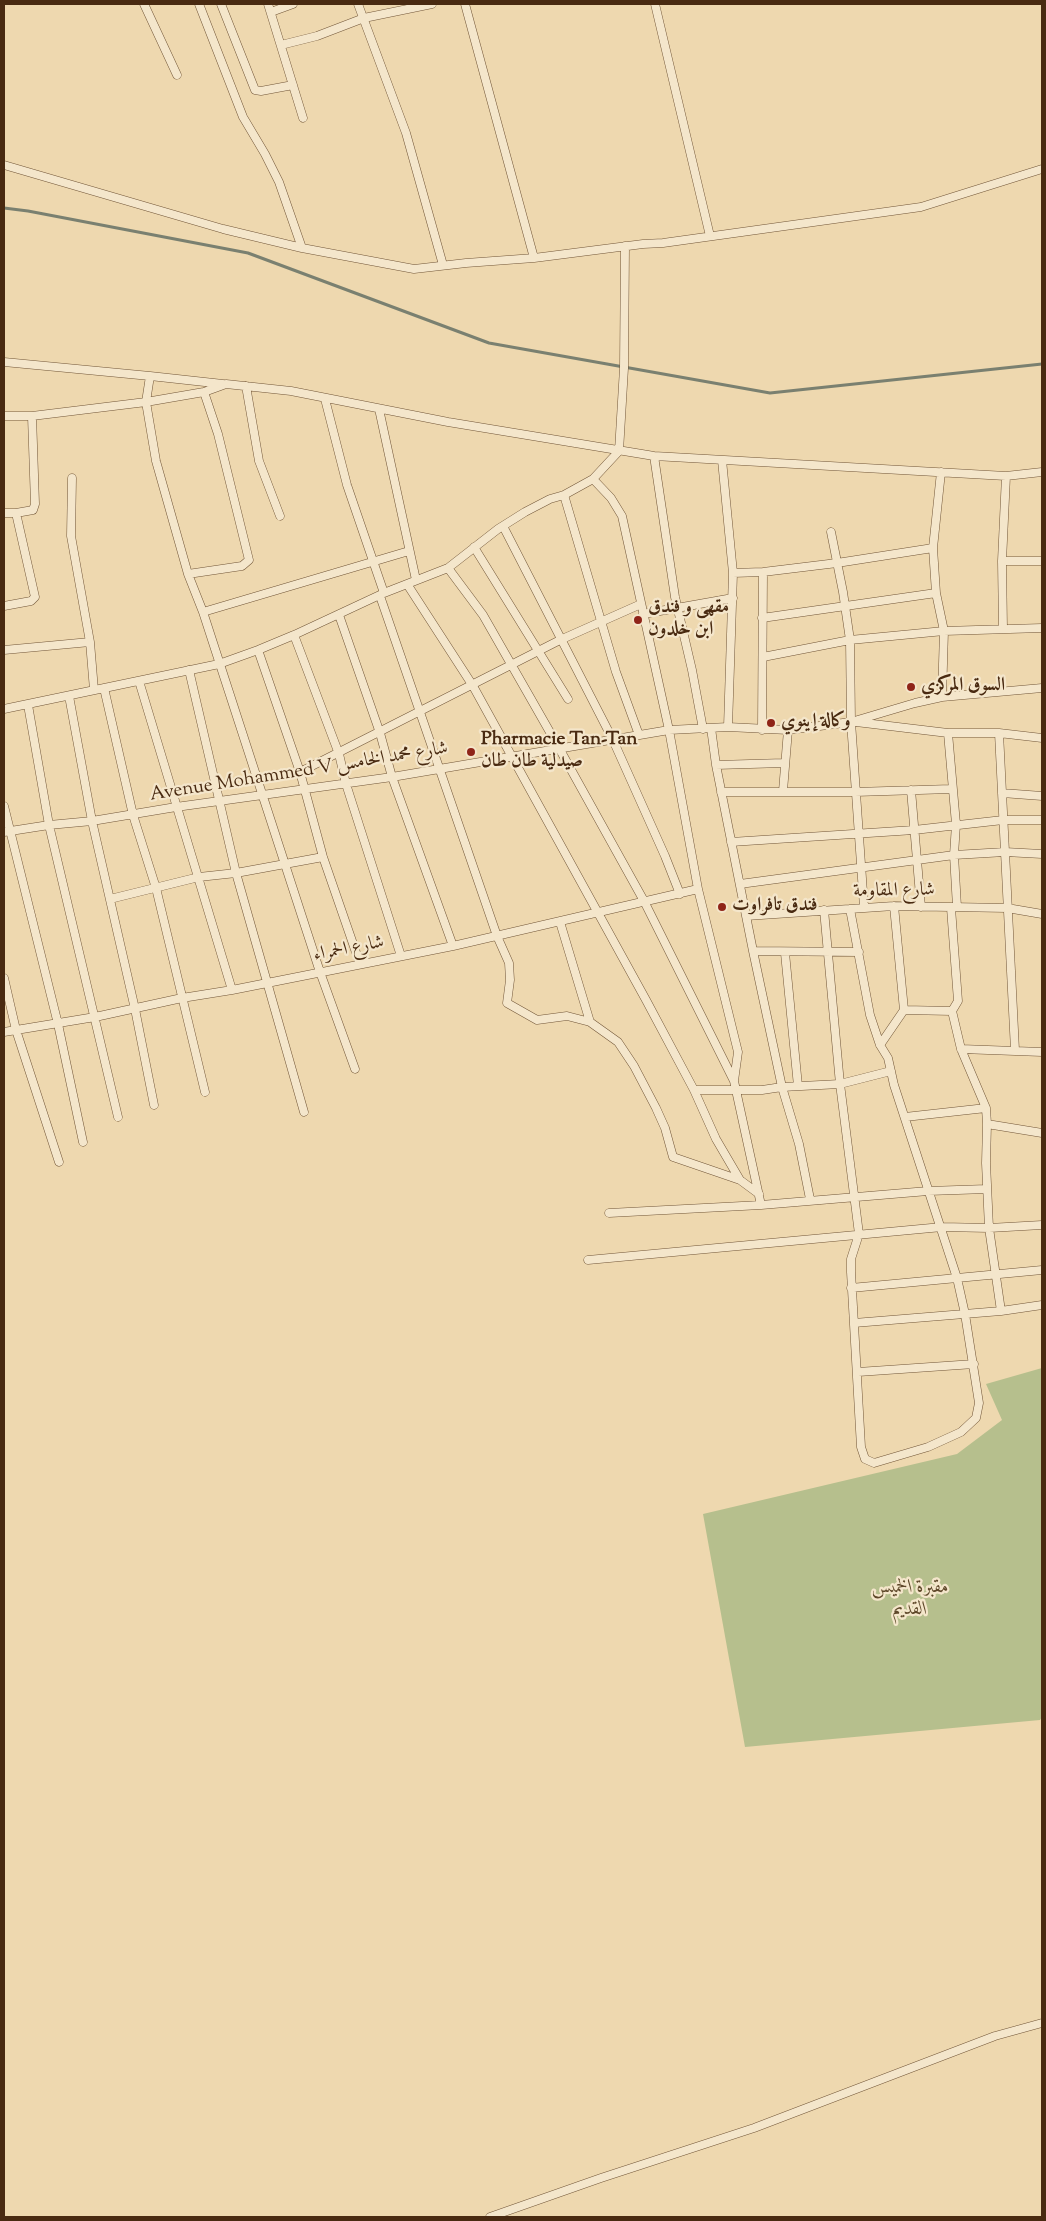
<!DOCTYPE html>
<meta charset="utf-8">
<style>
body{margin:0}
#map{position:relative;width:1046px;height:2221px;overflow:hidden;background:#eed8af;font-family:"Sorts Mill Goudy",serif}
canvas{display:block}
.frame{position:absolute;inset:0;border:5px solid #492a11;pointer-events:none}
</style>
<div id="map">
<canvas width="1046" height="2221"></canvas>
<div class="frame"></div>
</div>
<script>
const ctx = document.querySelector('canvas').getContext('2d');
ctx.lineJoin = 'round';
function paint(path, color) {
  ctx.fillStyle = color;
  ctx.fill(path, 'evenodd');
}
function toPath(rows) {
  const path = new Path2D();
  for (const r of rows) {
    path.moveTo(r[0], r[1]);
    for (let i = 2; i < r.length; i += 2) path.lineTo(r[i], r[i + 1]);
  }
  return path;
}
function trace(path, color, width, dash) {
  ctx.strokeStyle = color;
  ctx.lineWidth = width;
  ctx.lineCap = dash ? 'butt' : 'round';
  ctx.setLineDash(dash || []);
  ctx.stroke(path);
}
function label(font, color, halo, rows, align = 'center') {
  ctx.font = font + ' "Sorts Mill Goudy",Amiri,serif';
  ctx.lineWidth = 4.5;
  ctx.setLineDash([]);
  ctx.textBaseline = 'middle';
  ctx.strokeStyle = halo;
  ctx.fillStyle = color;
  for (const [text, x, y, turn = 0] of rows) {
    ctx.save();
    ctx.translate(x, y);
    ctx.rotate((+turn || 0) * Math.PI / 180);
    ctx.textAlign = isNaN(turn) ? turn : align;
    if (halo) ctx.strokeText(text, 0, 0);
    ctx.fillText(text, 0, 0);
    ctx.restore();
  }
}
const green = toPath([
 [1042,1368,1042,1717,1040,1720,745,1747,703,1514,957,1454,1002,1420,986,1384]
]);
const stream = toPath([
 [4,208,28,211,248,253,489,343,770,393,1042,364]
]);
const minor = toPath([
 [144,4,177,75],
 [199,4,243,117,265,154,279,182,302,248],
 [221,4,255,90,261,91,293,85],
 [268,4,303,118],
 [358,4,406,133,443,265],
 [465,4,534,258],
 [655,4,710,236],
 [271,12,293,4],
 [281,45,317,36,364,18,432,4],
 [4,165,223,229,302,248,414,269,466,263,534,258,643,244,663,243,921,207,1042,169],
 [4,362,150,376,146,402,204,392,226,384,291,391,448,422,654,456,1006,476,1042,472],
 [150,376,223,384],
 [246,386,259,461,280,516],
 [325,399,347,485,384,593],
 [379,409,416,580],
 [4,416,32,416,146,402,156,461,188,574,203,612,320,972,355,1069],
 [654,456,675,597,692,670,703,729],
 [722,460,733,573,728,727],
 [941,472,933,548,936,593,944,631,942,697],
 [72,478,71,536,90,642,94,690],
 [593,479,611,498,622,516,669,730,698,889,738,1052,734,1081,761,1205],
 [564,495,616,672,639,735],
 [4,513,16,513],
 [503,526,613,740,665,856,680,894],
 [831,532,843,592,850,640,851,722,864,907],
 [474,547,568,699],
 [1002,561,1042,561],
 [448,568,483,615,559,748,644,901,734,1081],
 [733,573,763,572,837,563,933,548],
 [188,574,242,566,249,560,218,434,204,392],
 [407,584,473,686,646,1000,694,1090,716,1139,740,1180,759,1194],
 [380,596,497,936,509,963,510,980,507,1003,537,1020,567,1016,590,1022,618,1042,634,1066,656,1108,665,1128,673,1157,740,1180],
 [4,606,31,601,35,597,16,513,33,510,35,504,32,416],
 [203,612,409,551],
 [643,614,733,598],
 [339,615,380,733,392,777,453,946],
 [762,618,936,593],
 [1003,629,1002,561,1006,476],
 [294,635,339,754,346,784,401,956],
 [4,650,90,642],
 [258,650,300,772,323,857,360,964],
 [763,657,850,640,944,631,1042,628],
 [189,670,236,873,304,1112],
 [139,681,232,990],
 [104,688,133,815,156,888,205,1092],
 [69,696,92,821,135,1009,154,1105],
 [28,705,49,825,118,1117],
 [4,709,219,664,258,650,294,635,384,593,448,568,498,529,525,512,550,499,564,495,593,479,619,451,624,368,625,246],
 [856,722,948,733,999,733,1042,738],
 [711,728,716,765,753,951,782,1087,799,1144,810,1199],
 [762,730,763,572],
 [948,733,956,824,954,855,957,907],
 [999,733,1015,1050],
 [716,765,784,763],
 [300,772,560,640,641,604],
 [911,790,921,907],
 [783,791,788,730],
 [721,792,855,792,951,789],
 [1002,793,1042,796],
 [4,806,58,1024,83,1142],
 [4,832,49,825,92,821,176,807,392,777,669,730,728,727,788,730,851,722,915,703,942,697,1042,688],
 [731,842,914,830,1003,820,1042,820],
 [740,884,954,855,1005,852,1042,854],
 [110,899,199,877,236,873,323,857],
 [894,906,904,1010],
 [951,908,958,1001,952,1011,961,1049,986,1108,987,1124,1042,1133],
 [824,910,840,1084,859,1234,851,1259,851,1272,861,1447,865,1459,874,1463,928,1447,961,1432,976,1418,979,1403,965,1314,957,1278,894,1085,888,1058,880,1045,870,1015,850,909],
 [746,916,894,906,1007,908,1042,914],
 [560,922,590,1022],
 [753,951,859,952],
 [785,953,798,1086],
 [4,978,16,1030,59,1162],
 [4,1032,95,1017,182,998,232,990,453,946,698,889],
 [880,1045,904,1010,952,1011],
 [961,1049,1042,1052],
 [694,1090,762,1090,782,1087,840,1084,891,1071],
 [905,1117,986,1108],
 [987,1124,986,1163,989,1228,1001,1311],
 [609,1213,761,1205,928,1191,987,1189],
 [588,1260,942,1227,989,1228,1042,1225],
 [851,1288,1042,1270],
 [854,1323,1001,1311,1042,1305],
 [858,1372,974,1364],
 [490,2217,601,2178,754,2128,995,2036,1042,2023]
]);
const markers = [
 [638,620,5,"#8f2418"],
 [911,687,5,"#8f2418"],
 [771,723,5,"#8f2418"],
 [471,752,5,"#8f2418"],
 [722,907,5,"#8f2418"]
];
const poiNames = [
 ["مقهى و فندق",648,609],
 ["ابن خلدون",648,631],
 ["السوق المركزي",921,687],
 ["وكالة إينوي",781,723],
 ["Pharmacie Tan-Tan",481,741],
 ["صيدلية طان طان",481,763],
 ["فندق تافراوت",732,907]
];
const streetNames = [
 ["Avenue Mohammed V شارع محمد الخامس",299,773,-9],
 ["شارع المقاومة",894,892,-1],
 ["شارع الحمراء",349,950,-11]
];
const parkNames = [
 ["مقبرة الخميس",910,1589],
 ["القديم",910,1611]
];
paint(green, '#b6bf8d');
trace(stream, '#7a8070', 3);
trace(minor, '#725638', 9);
trace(minor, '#f4e6cb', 8);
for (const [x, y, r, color] of markers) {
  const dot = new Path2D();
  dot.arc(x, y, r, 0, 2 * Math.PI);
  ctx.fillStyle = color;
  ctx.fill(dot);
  trace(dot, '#f4e6cb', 2);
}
label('bold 19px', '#492a11', '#f4e6cb', poiNames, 'left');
label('19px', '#492a11', '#f4e6cb', streetNames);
label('italic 19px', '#5f482a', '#f4e6cb', parkNames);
</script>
